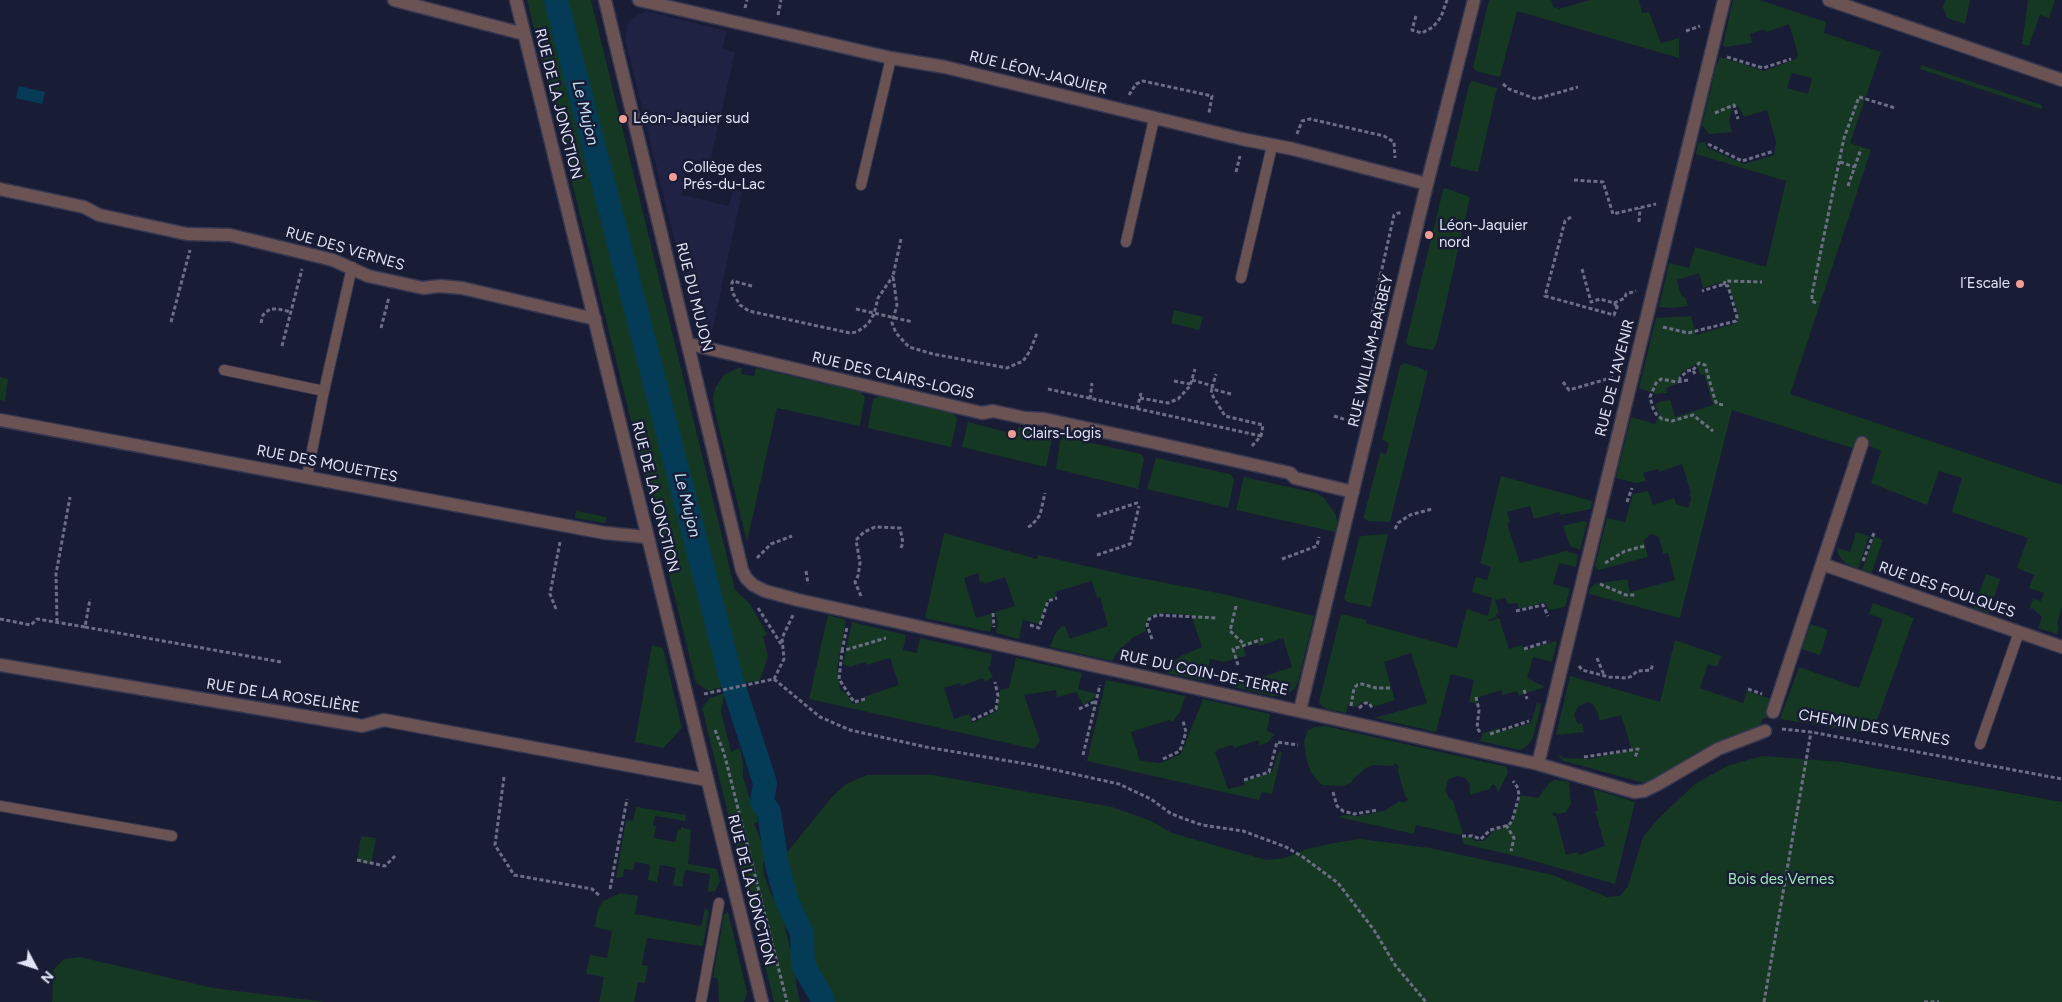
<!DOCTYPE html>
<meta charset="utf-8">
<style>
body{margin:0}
#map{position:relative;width:2062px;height:1002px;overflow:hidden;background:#191c35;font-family:Figtree,sans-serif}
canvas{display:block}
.north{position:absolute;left:10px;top:942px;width:50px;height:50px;-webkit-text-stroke:4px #191c35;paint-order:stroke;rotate:130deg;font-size:14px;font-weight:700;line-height:20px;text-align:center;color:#e1e4f6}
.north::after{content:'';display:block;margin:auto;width:18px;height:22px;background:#e1e4f6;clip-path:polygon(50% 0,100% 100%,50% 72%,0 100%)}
</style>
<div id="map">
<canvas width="2062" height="1002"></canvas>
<div class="north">N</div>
</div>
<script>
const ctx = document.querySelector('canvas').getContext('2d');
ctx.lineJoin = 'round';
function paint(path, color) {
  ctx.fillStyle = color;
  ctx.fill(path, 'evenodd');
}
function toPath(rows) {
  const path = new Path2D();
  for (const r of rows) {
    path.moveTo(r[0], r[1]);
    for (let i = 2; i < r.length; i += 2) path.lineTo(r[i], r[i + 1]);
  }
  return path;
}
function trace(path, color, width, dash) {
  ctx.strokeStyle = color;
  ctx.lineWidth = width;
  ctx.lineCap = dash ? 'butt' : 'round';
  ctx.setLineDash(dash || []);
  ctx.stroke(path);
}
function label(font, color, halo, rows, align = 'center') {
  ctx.font = font + ' Figtree,sans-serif';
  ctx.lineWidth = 5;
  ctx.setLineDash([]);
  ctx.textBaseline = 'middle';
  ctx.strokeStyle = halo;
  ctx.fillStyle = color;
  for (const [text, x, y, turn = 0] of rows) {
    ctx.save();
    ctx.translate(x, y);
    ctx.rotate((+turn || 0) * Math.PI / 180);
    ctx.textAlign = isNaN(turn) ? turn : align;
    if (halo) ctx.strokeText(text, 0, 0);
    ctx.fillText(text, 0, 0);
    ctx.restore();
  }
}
const built = toPath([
 [643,12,650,12,727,31,722,49,735,52,710,163,691,159,682,195,729,206,733,190,742,192,711,337,694,319,625,39,627,25,631,19]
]);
const green = toPath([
 [527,0,550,0,725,686,709,691,696,683],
 [563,0,591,0,735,590,750,604,767,634,763,637,768,657,760,680,740,684],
 [1489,0,1551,0,1554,8,1558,7,1558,9,1590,0,1639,0,1642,13,1649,12,1661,43,1679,38,1679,58,1517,11,1500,77,1476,71,1473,67],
 [1733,0,1760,0,1826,22,1824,33,1881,52,1850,143,1871,150,1790,394,2062,485,2062,607,2057,623,2059,628,2057,634,2038,628,2042,617,2032,608,2029,610,2033,599,2041,601,2044,593,2029,588,2034,575,2017,568,2028,538,1952,512,1962,478,1939,471,1927,505,1871,483,1881,451,1862,443,1852,448,1732,410,1680,618,1589,594,1590,588,1595,584,1627,579,1630,592,1675,580,1668,553,1663,554,1659,537,1651,534,1644,540,1648,557,1598,570,1595,566,1607,518,1625,522,1633,494,1648,491,1653,505,1674,498,1676,504,1688,508,1691,499,1690,494,1691,493,1682,464,1659,472,1658,469,1643,473,1646,481,1636,483,1616,478,1631,417,1655,424,1659,415,1655,404,1662,401,1670,400,1675,417,1713,405,1704,374,1701,375,1696,364,1681,373,1677,384,1666,388,1667,393,1656,394,1639,388,1656,318,1691,316,1696,335,1737,323,1738,314,1729,284,1722,282,1703,288,1699,273,1677,280,1681,296,1685,297,1688,306,1673,308,1659,307,1669,263,1689,268,1695,247,1766,267,1786,181,1696,154,1698,143,1705,142,1707,148,1744,164,1774,155,1776,142,1767,110,1744,117,1738,106,1732,108,1729,122,1732,132,1709,134,1702,125,1716,66,1720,57,1764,71,1796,59,1798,54,1789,24,1766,32,1765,29,1750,34,1752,43,1725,47,1723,45],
 [1792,73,1812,78,1808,94,1787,88],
 [1945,0,1970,0,1965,24,1947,18,1943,8],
 [2028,0,2055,0,2049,18,2040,15,2029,46,2022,44],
 [1921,65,2042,105,2041,109,1920,69],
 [1472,81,1497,88,1478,172,1450,166,1469,85],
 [1445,188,1470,197,1437,342,1433,350,1409,346,1406,342,1443,190],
 [1174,310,1203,317,1199,330,1171,323],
 [1405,363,1428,371,1390,522,1368,521,1364,518,1364,516,1381,450,1381,453,1386,454,1389,443,1382,440,1400,366],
 [738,368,742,368,741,374,754,376,756,368,861,392,865,397,860,426,777,408,747,542,714,408,713,397,715,388,724,375],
 [0,377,8,379,5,401,0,400],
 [880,396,953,413,957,419,951,447,868,428,873,399],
 [968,422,1006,432,1006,436,1015,439,1018,427,1048,433,1052,439,1046,467,962,447],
 [1064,437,1141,454,1144,458,1138,489,1056,469,1060,441],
 [1156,458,1230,474,1233,477,1234,480,1228,508,1147,489],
 [1501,476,1592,501,1591,509,1561,515,1559,512,1534,519,1530,506,1507,512,1510,522,1507,524,1520,563,1566,551,1578,555,1576,567,1559,563,1553,584,1570,589,1565,607,1549,610,1545,602,1519,609,1518,603,1508,604,1505,598,1495,600,1499,613,1495,614,1497,617,1488,620,1489,621,1499,618,1509,649,1521,645,1524,650,1557,641,1552,662,1533,657,1527,678,1545,687,1526,693,1524,690,1523,694,1519,696,1517,691,1503,695,1501,690,1476,698,1478,704,1469,702,1474,680,1451,674,1436,732,1375,718,1427,703,1411,653,1384,662,1395,700,1376,706,1363,701,1356,707,1348,705,1346,713,1327,709,1321,705,1319,702,1341,614,1366,620,1366,623,1457,648,1467,609,1488,616,1492,598,1472,592,1476,577,1487,580,1491,567,1480,563],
 [1244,477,1316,493,1324,498,1336,515,1337,523,1335,532,1236,510],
 [576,511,607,517,605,523,575,518],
 [1583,521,1587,522,1580,550,1570,546,1563,526],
 [1856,532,1869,536,1858,569,1845,563,1838,554,1837,548,1850,552],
 [944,533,1037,559,1038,555,1130,576,1223,594,1314,616,1298,682,1294,689,1288,694,1281,696,1272,696,1230,686,1233,682,1251,682,1253,680,1292,667,1283,638,1259,646,1258,643,1243,647,1246,656,1237,658,1237,655,1233,656,1234,659,1224,662,1210,659,1205,681,1167,673,1168,666,1181,656,1202,647,1191,615,1162,613,1150,616,1145,625,1146,631,1132,638,1115,655,1112,661,1050,647,1055,634,1061,627,1065,626,1070,639,1108,626,1100,597,1097,598,1092,581,1055,592,1056,596,1047,601,1039,624,1023,620,1019,639,996,633,998,623,995,612,1015,606,1005,577,984,584,983,581,980,582,978,573,964,578,976,618,991,614,993,623,990,632,925,618],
 [1388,534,1371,607,1347,602,1344,598,1359,539,1361,536],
 [1874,536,1883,540,1871,574,1862,570],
 [1986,574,2000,579,1989,613,1974,608],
 [1873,603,1914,618,1872,734,1780,719,1799,667,1859,688,1883,619,1869,614],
 [828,615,846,620,837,668,840,690,846,693,853,704,866,700,864,697,899,685,890,658,866,665,865,662,850,667,843,664,852,622,906,635,903,650,917,653,920,638,992,654,990,666,988,668,993,677,985,682,983,678,961,686,960,683,944,688,954,719,969,714,972,723,997,711,1000,690,1009,688,1016,658,1082,673,1078,689,1097,694,1095,698,1083,705,1077,692,1057,697,1056,690,1024,695,1040,741,1034,749,809,699],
 [1810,624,1828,630,1820,655,1802,649],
 [1675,640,1721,656,1717,667,1708,664,1700,688,1743,703,1747,691,1770,699,1766,710,1769,712,1767,718,1763,718,1760,726,1714,745,1657,778,1644,783,1564,761,1559,757,1560,755,1564,758,1589,759,1632,750,1621,715,1599,721,1598,713,1593,704,1587,702,1578,707,1574,714,1576,721,1578,724,1582,723,1584,732,1556,735,1570,676,1660,702],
 [652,645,663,648,682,728,663,748,635,742],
 [1106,680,1185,696,1180,712,1172,722,1169,720,1131,732,1140,761,1161,763,1181,754,1203,699,1270,714,1267,731,1275,734,1267,743,1260,745,1258,740,1234,748,1233,745,1219,749,1215,752,1228,789,1245,785,1244,782,1272,772,1279,751,1282,752,1272,794,1262,792,1259,800,1087,761],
 [725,693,721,711,731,752,740,748,743,763,743,776,749,797,754,804,758,822,754,824,761,841,765,845,770,858,763,863,764,875,772,896,777,902,784,922,789,945,797,968,796,985,800,1002,774,1002,702,708,710,698],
 [1537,703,1541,704,1539,713,1533,738,1527,746,1520,750,1480,741,1483,733,1499,728,1501,732,1531,723],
 [1325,726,1507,767,1508,773,1498,792,1496,786,1493,784,1490,789,1470,795,1470,784,1465,778,1457,776,1448,780,1445,790,1449,798,1453,801,1463,833,1460,835,1416,825,1414,834,1338,817,1344,815,1358,816,1384,811,1400,801,1405,803,1408,799,1405,796,1398,771,1399,766,1395,763,1392,766,1373,765,1366,768,1354,778,1351,783,1342,786,1322,785,1312,774,1307,762,1304,741,1308,730,1315,727],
 [1762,756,1842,762,2062,802,2062,1002,823,1002,821,996,803,965,802,933,787,901,777,865,831,798,846,784,867,775,933,775,1112,807,1151,821,1172,833,1266,860,1285,858,1307,849,1333,843,1360,839,1430,848,1553,875,1607,897,1620,896,1628,886,1643,837,1659,818,1695,784,1727,766],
 [1555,780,1569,782,1571,804,1566,812,1558,814,1554,812,1552,815,1556,817,1566,855,1577,852,1579,855,1605,846,1595,811,1598,811,1593,789,1635,802,1615,884,1524,858,1464,844,1462,837,1470,837,1475,841,1484,841,1495,830,1511,825,1521,795,1538,798,1550,782],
 [636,807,686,815,685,821,655,816,653,825,656,826,654,838,675,842,678,829,681,830,681,827,691,830,688,864,717,869,720,882,715,891,708,892,710,874,685,870,682,887,673,885,676,868,660,865,657,882,648,880,650,865,635,862,633,870,624,869,623,877,616,878,626,820,633,821],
 [361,836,376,838,371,864,357,862],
 [620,893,638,896,635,914,701,926,705,908,708,910,709,912,703,946,647,938,642,965,648,966,645,983,638,982,634,1002,599,1002,604,977,586,974,590,955,607,958,612,931,595,927,598,909,603,901],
 [728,912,747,992,744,1002,719,1002,718,979,713,977,724,914],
 [80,957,213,988,326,1002,52,1002,54,969,64,959]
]);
const water = toPath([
 [19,86,45,92,42,104,16,98]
]);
const canal = toPath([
 [556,0,731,678,765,783,762,802,769,812,777,865,787,901,802,933,803,965,821,996,823,1002]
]);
const path = toPath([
 [745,8,747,0],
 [778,15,781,0],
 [1416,16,1412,30,1422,33,1433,27,1441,17,1447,0],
 [1686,31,1700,26],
 [1727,57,1763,68,1791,59],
 [1503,84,1509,89,1536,99,1578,87],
 [1129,95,1136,84,1143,81,1212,96,1209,113],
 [1715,113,1734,105,1738,119],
 [1297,134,1302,121,1310,119,1384,136,1394,142,1395,158],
 [1708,144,1742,161,1774,151],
 [1840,162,1855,167],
 [1236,172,1240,156],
 [1574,180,1603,182,1613,214,1656,204],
 [1848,186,1861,149],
 [1571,217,1565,221,1545,296,1614,315,1617,307,1619,307],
 [1639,222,1640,208],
 [901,239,893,276,897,305,892,323,896,333,909,347,933,354,1007,368,1023,361,1030,351,1037,333],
 [1582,269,1591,302,1600,299,1614,303,1617,307],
 [1724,285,1725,281,1762,282],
 [752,286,733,281,732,283,732,292,740,305,749,311,850,333,857,332,868,324,874,314,878,298,893,276],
 [1614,303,1625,298,1626,294,1636,291],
 [1816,303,1812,301,1812,294,1844,138,1859,97,1895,108],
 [856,309,913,322],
 [1379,314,1372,313,1394,215,1398,213,1402,213],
 [171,322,190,250],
 [261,323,263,315,270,309,278,309,291,312],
 [1663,327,1688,333,1736,321,1737,317,1728,286,1721,285,1702,291],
 [381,328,389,297],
 [282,346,302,269],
 [1693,370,1699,363,1705,365,1715,400,1717,404,1725,405],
 [1192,380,1213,386],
 [1688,380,1677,382,1661,379,1656,383,1650,397,1653,408,1656,414,1662,419,1672,421,1693,415,1713,431],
 [1174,381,1190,384],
 [1680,381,1680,378,1687,371,1693,370,1696,376],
 [1563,382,1569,390,1614,377],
 [1212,388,1216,374],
 [1048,389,1261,436],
 [1231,394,1212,389,1211,393,1225,416,1263,425,1261,436,1252,446],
 [1140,398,1168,403,1178,399,1190,386,1195,369],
 [1090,399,1092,383],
 [1137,409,1141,393],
 [1334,416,1353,422],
 [1627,502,1632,488],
 [1097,516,1140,502],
 [1028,527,1032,525,1040,515,1045,493],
 [1395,529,1398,523,1410,515,1432,509],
 [1097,555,1130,544,1139,506],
 [757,558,771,544,792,536],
 [1282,559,1317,546,1319,537],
 [1863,561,1874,533],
 [1605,563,1625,551,1645,546],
 [806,571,808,584],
 [1600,584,1626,595,1635,595],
 [861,596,855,582,858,576,860,563,856,540,864,532,875,527,900,528,903,543,900,550],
 [1236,606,1230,631,1245,645],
 [758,608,781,644],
 [556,609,550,594,560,542],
 [1516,611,1543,605,1548,616],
 [993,613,994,627],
 [0,619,31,625,37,619,85,627,90,599],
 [57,622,56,574,70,497],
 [1030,625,1039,628,1048,601,1057,598],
 [85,627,281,662],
 [1152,639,1147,625,1149,619,1157,615,1217,618],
 [1524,649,1549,641],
 [842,651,847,627],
 [1597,658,1604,675],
 [1238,665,1233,649,1263,639],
 [1579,666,1582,670,1609,677,1627,678,1632,676,1637,671,1651,670,1653,663],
 [774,679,820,717,850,730,926,747,1033,765,1119,784,1151,799,1170,813,1182,818,1202,825,1243,831,1286,847,1303,857,1338,883,1374,930,1395,965,1426,1002],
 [1748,689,1762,694],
 [1524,690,1527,699],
 [704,694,774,679,784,659,782,638,793,615],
 [1476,697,1479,710,1477,728,1480,732],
 [865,699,854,702,839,679,842,651,886,638],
 [1351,706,1354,688,1357,685,1362,684,1376,688,1391,688],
 [1359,708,1365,703,1369,703,1373,709],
 [1079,709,1096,701],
 [972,720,996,709,998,696,995,682],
 [1782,729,1811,732,2062,779],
 [715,730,724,753,787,1002],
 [1490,734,1529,721],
 [1083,755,1100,685],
 [1584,757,1638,749,1635,758],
 [1163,759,1180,751,1186,732,1183,721],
 [504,777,495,845,514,875,592,889,600,896],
 [1244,780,1269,772,1277,742,1298,745],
 [1333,792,1337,806,1343,811,1354,814,1378,810],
 [1506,825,1514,838,1511,851],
 [1462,836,1472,836,1481,839,1490,830,1509,825,1512,821,1519,796,1518,788,1513,781],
 [357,860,385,866,395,856],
 [610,889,627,799],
 [1764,1002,1811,732],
 [1924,1002,1939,1002]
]);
const lane = toPath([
 [861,185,891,58],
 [1126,242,1154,119],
 [1241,278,1272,146],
 [224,370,324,391],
 [307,476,324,391,352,267],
 [1980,744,2019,632],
 [0,806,172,836],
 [701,1002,719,903]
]);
const street = toPath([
 [394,0,524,34],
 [516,0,762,1002],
 [605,0,742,570,746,578,753,585,765,591,798,600,1538,764,1634,792,1644,791,1658,784,1718,749,1765,731],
 [639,0,891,58,945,67,1242,139,1293,149,1427,184],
 [1829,0,2062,80],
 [0,189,84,207,99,215,187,234,230,235,333,260,368,276,423,288,440,286,462,288,595,319],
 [689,344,982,413,993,411,1025,418,1044,419,1151,442,1290,473,1295,478,1353,492],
 [0,420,605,533,647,537],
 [1822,564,2062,647],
 [0,665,357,725,362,726,384,720,707,780],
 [1300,710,1427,184,1474,0],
 [1773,712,1862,443],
 [1538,764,1724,0]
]);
const markers = [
 [623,119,5,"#f59c93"],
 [673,177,5,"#f59c93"],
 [1429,235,5,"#f59c93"],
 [2020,284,5,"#f59c93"],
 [1012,434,5,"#f59c93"]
];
const streetNames = [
 ["RUE LÉON-JAQUIER",1038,73,14],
 ["RUE DE LA JONCTION",558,104,76],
 ["RUE DES VERNES",345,249,16],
 ["RUE DU MUJON",694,297,76],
 ["RUE WILLIAM-BARBEY",1371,351,-77],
 ["RUE DES CLAIRS-LOGIS",893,376,13],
 ["RUE DE L'AVENIR",1615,378,-76],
 ["RUE DES MOUETTES",327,464,11],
 ["RUE DE LA JONCTION",655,497,76],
 ["RUE DES FOULQUES",1947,590,19],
 ["RUE DU COIN-DE-TERRE",1204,673,12],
 ["RUE DE LA ROSELIÈRE",283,696,9],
 ["CHEMIN DES VERNES",1874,728,10],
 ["RUE DE LA JONCTION",751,890,76]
];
const poiNames = [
 ["Léon-Jaquier sud",633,119],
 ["Collège des",683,168],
 ["Prés-du-Lac",683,185],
 ["Léon-Jaquier",1439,226],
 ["nord",1439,243],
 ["l´Escale",2010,284,"right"],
 ["Clairs-Logis",1022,434]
];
const parkNames = [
 ["Bois des Vernes",1781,880]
];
const waterNames = [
 ["Le Mujon",585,113,76],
 ["Le Mujon",687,505,76]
];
paint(built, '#1f2242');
paint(green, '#153822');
paint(water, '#043b56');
trace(canal, '#043b56', 24);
trace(lane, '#353850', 12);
trace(street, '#353850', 15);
trace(path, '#6b6e84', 3, [4, 2.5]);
trace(lane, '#6b5353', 10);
trace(street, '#6b5353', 12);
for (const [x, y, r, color] of markers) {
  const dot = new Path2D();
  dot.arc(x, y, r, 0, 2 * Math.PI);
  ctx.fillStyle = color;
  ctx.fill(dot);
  trace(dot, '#191c35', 2);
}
label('15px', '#e1e4f6', '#191c35', streetNames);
label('15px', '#e1e4f6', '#191c35', poiNames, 'left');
label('15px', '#9ce6b5', '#191c35', parkNames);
label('italic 16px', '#c5e2f5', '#191c35', waterNames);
</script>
